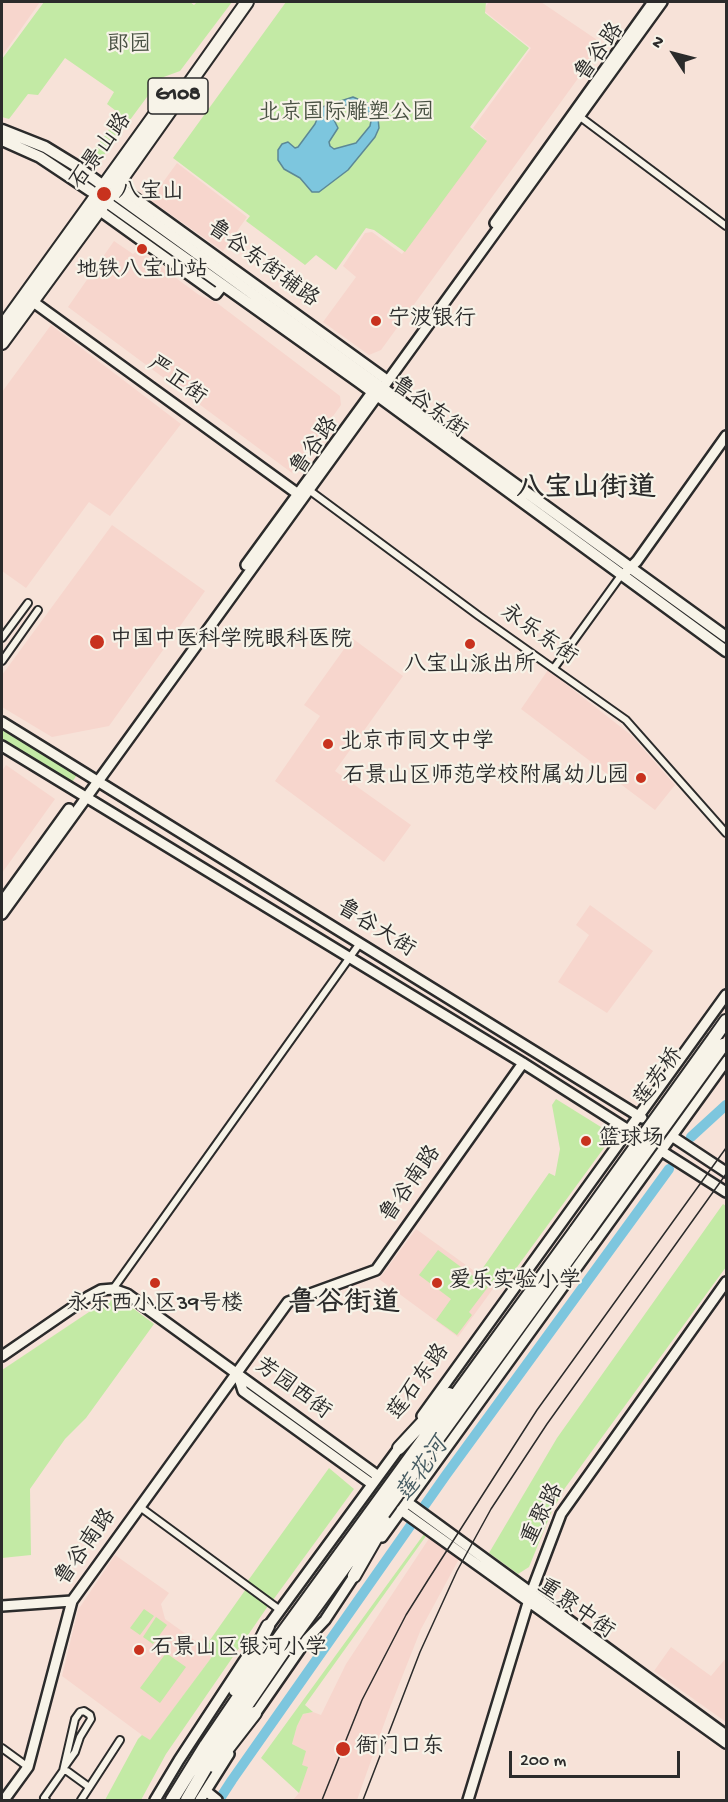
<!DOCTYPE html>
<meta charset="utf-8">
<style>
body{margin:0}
#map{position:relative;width:728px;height:1802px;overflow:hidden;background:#f7e2d8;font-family:"Gochi Hand",sans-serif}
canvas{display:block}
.frame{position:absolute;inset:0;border:3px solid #2b2b2b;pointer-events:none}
.north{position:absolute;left:644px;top:24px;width:60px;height:60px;-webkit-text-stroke:4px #f7f3e8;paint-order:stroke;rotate:306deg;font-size:16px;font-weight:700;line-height:24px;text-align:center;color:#2b2b2b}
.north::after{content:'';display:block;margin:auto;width:21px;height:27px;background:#2b2b2b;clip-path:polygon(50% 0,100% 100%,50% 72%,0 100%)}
.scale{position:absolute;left:509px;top:1751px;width:171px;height:27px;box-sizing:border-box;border:3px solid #2b2b2b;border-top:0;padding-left:8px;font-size:18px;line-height:21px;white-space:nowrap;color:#2b2b2b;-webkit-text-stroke:4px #f7f3e8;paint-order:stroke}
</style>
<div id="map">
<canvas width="728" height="1802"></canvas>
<div class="frame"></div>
<div class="north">N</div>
<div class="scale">200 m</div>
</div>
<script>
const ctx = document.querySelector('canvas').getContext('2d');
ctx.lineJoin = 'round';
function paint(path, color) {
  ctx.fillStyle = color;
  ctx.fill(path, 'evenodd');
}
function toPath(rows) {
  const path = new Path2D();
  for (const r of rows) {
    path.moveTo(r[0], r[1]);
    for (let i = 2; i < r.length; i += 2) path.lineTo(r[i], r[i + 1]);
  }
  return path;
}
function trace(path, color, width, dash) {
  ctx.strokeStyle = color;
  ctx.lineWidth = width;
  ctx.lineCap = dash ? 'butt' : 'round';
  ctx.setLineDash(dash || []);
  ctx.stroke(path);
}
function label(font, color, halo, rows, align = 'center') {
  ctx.font = font + ' "Gochi Hand","LXGW WenKai TC",sans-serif';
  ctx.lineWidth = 4.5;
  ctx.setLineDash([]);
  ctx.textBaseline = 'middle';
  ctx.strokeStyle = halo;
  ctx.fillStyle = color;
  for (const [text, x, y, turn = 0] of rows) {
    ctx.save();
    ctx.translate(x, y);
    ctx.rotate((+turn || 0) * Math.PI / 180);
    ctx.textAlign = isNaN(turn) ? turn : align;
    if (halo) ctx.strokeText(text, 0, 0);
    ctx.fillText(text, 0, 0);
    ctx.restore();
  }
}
const built = toPath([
 [2,2,40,2,2,56],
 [489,2,541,2,603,44,381,350,369,355,323,322,356,277,343,266,365,233,372,232,402,254,486,139,473,128,531,48,483,10],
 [177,163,247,217,223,251,150,200],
 [114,241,133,254,138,250,199,295,217,303,340,396,341,405,292,473,68,307],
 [51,325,181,424,110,516,89,502,26,588,2,571,2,392],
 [112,525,205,591,109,726,52,737,2,707,2,675],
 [352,638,403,676,335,771,411,825,384,862,275,781,320,716,304,705],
 [548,670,631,735,675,785,655,810,521,709],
 [6,765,55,799,2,873,2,771],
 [590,905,653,951,607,1013,558,982,589,935,576,925],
 [416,1229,495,1286,458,1337,379,1279],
 [430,1537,459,1559,421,1629,389,1710,357,1800,293,1800,299,1793,302,1765,292,1744,297,1726,303,1714,313,1712,321,1715,346,1664],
 [115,1555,169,1593,161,1604,165,1619,214,1654,150,1741,62,1676,78,1610],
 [671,1647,711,1676,726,1658,726,1722,654,1671]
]);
const green = toPath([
 [44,2,190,2,194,5,197,2,232,2,180,71,161,78,96,166,87,160,120,114,107,104,114,92,65,58,38,95,28,94,9,119,2,117,2,59],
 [286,2,486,2,485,13,529,48,470,127,487,141,405,252,374,230,366,228,336,270,316,255,305,265,246,221,250,216,173,158],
 [2,726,78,773,71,784,2,742],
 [556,1099,609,1132,609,1141,501,1289,480,1272,549,1173,555,1176,560,1149,552,1105],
 [723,1204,726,1206,726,1267,565,1488,551,1513,529,1567,518,1574,489,1553,557,1438],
 [438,1250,488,1287,469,1312,472,1315,457,1335,436,1320,451,1299,419,1275],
 [118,1297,154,1324,86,1418,65,1439,30,1489,31,1555,2,1558,2,1370,98,1306],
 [329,1468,354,1489,273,1600,247,1582],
 [424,1534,426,1536,305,1705,313,1712,303,1714,297,1726,292,1744,306,1751,302,1765,308,1767,299,1793,261,1758],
 [246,1589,268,1606,166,1754,141,1800,105,1800,138,1739,142,1735,150,1740,214,1654,205,1647],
 [144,1609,154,1616,140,1635,130,1628],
 [156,1617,167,1625,153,1644,143,1637],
 [166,1653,186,1667,160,1703,140,1688]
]);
const water = toPath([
 [353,97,367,103,378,118,379,128,375,137,348,170,319,192,312,192,300,178,284,169,278,160,278,150,282,144,288,142,295,148,298,147,315,124,322,107,353,97],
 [354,102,368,112,371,121,370,126,356,143,334,149,330,146,329,142,338,128,334,120,335,113,339,108,354,102]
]);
const river = toPath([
 [691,1137,726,1105],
 [219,1800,232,1780,446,1475,669,1169]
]);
const street = toPath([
 [579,116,726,226],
 [309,490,479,616,626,720,726,833],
 [2,638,28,603],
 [2,661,38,610],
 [554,668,622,574],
 [113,1289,360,943],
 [140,1507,280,1610],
 [2,1748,28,1767],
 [63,1771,75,1719,80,1712,84,1711,90,1715,91,1719,80,1737,75,1752,65,1766],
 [46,1800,44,1798,63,1771,67,1771,89,1787],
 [81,1800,120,1740]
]);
const secondary = toPath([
 [112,185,117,185,384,378],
 [98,206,99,210,216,294,223,285],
 [495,223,653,2],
 [32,301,298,494],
 [246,565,376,387],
 [627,571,637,561,726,436],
 [2,722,642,1118],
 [2,746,523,1063,726,1192],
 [2,902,69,809],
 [2,914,662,2],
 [667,1133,726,1172],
 [2,1356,88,1297,101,1290,113,1289,127,1294,378,1476],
 [238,1375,243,1391,372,1484],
 [422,1416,726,995],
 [407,1502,726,1735],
 [401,1510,726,1743],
 [382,1537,726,1061],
 [2,1606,72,1601],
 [264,1632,402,1444],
 [253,1717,307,1639,325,1620,356,1573],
 [206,1791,217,1800],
 [4,1800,28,1767,72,1601,288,1302,376,1270,523,1063],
 [155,1800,179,1760,246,1658],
 [200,1800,229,1754],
 [468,1800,531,1593,561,1514,726,1282]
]);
const primary = toPath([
 [2,130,45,147,76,166,726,637],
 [2,140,40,157,91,191,359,382,726,651]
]);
const highway = toPath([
 [2,327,159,109],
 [2,343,106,201,247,2],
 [714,1038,726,1021],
 [399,1448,449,1394],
 [354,1576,385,1522],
 [235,1690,268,1626],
 [214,1766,255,1713],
 [172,1800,206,1745,276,1642,576,1230],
 [187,1800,216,1750,285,1649,585,1236]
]);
const rail = toPath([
 [322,1800,362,1700,406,1615,428,1580,537,1410,726,1148],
 [363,1800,420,1652,457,1571,491,1509,547,1424,726,1174]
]);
const highwayBridge = toPath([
 [576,1230,714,1038],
 [585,1236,723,1045]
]);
const markers = [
 [104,194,8,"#c8321e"],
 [142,249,6,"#c8321e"],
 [376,321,6,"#c8321e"],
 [97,642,8,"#c8321e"],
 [470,644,6,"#c8321e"],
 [328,744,6,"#c8321e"],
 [641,778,6,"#c8321e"],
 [586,1141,6,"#c8321e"],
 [155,1283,6,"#c8321e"],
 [437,1283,6,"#c8321e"],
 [139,1650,6,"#c8321e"],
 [343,1749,8,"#c8321e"]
];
const shields = [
 [178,96,60]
];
const shieldNames = [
 ["G108",178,96]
];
const parkNames = [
 ["郎园",129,47],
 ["北京国际雕塑公园",346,115]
];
const streetNames = [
 ["鲁谷路",601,53,-54],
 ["石景山路",102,152,-54],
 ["鲁谷东街辅路",262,265,36],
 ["严正街",176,382,36],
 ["鲁谷东街",428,409,36],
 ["鲁谷路",316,447,-55],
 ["永乐东街",538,636,35],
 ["鲁谷大街",375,930,32],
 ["莲芳桥",660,1078,-54],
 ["鲁谷南路",412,1185,-55],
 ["莲石东路",420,1383,-54],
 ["芳园西街",292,1390,36],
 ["重聚路",544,1515,-63],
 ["鲁谷南路",87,1548,-55],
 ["重聚中街",575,1610,35]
];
const poiNames = [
 ["八宝山",118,194],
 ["地铁八宝山站",142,272,"center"],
 ["宁波银行",388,321],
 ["中国中医科学院眼科医院",110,642],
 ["八宝山派出所",470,667,"center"],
 ["北京市同文中学",340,744],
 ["石景山区师范学校附属幼儿园",629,778,"right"],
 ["篮球场",598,1141],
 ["爱乐实验小学",449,1283],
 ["永乐西小区39号楼",155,1306,"center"],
 ["石景山区银河小学",151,1650],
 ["衙门口东",356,1749]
];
const waterNames = [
 ["莲花河",424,1471,-55]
];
const districtNames = [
 ["八宝山街道",586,491],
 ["鲁谷街道",344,1306]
];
paint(built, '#f7d6cd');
paint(green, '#c3eaa5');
paint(water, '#7dc6de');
trace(water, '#5c8896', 1.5);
trace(river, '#7dc6de', 10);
trace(street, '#2b2b2b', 10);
trace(secondary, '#2b2b2b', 14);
trace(primary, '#2b2b2b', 15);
trace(highway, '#2b2b2b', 16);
trace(street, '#f7f3e8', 6);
trace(secondary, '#f7f3e8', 9);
trace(primary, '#f7f3e8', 10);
trace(highway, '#f7f3e8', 12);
trace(rail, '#2b2b2b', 1.5);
trace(highwayBridge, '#2b2b2b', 16, []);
trace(highwayBridge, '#f7f3e8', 12);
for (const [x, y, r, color] of markers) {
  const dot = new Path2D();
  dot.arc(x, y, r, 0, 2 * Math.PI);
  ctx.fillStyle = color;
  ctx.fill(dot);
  trace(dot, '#f7f3e8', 2);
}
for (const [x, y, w] of shields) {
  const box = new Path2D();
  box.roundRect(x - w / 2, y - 18, w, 36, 4.5);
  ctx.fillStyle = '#f7f3e8';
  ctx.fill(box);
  trace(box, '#2b2b2b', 1.5);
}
label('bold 21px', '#2b2b2b', null, shieldNames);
label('22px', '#495143', '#f7f3e8', parkNames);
label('22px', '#2b2b2b', '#f7f3e8', streetNames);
label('22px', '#2b2b2b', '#f7f3e8', poiNames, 'left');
label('italic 24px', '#445a61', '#f7f3e8', waterNames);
label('bold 28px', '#2b2b2b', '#f7f3e8', districtNames);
</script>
